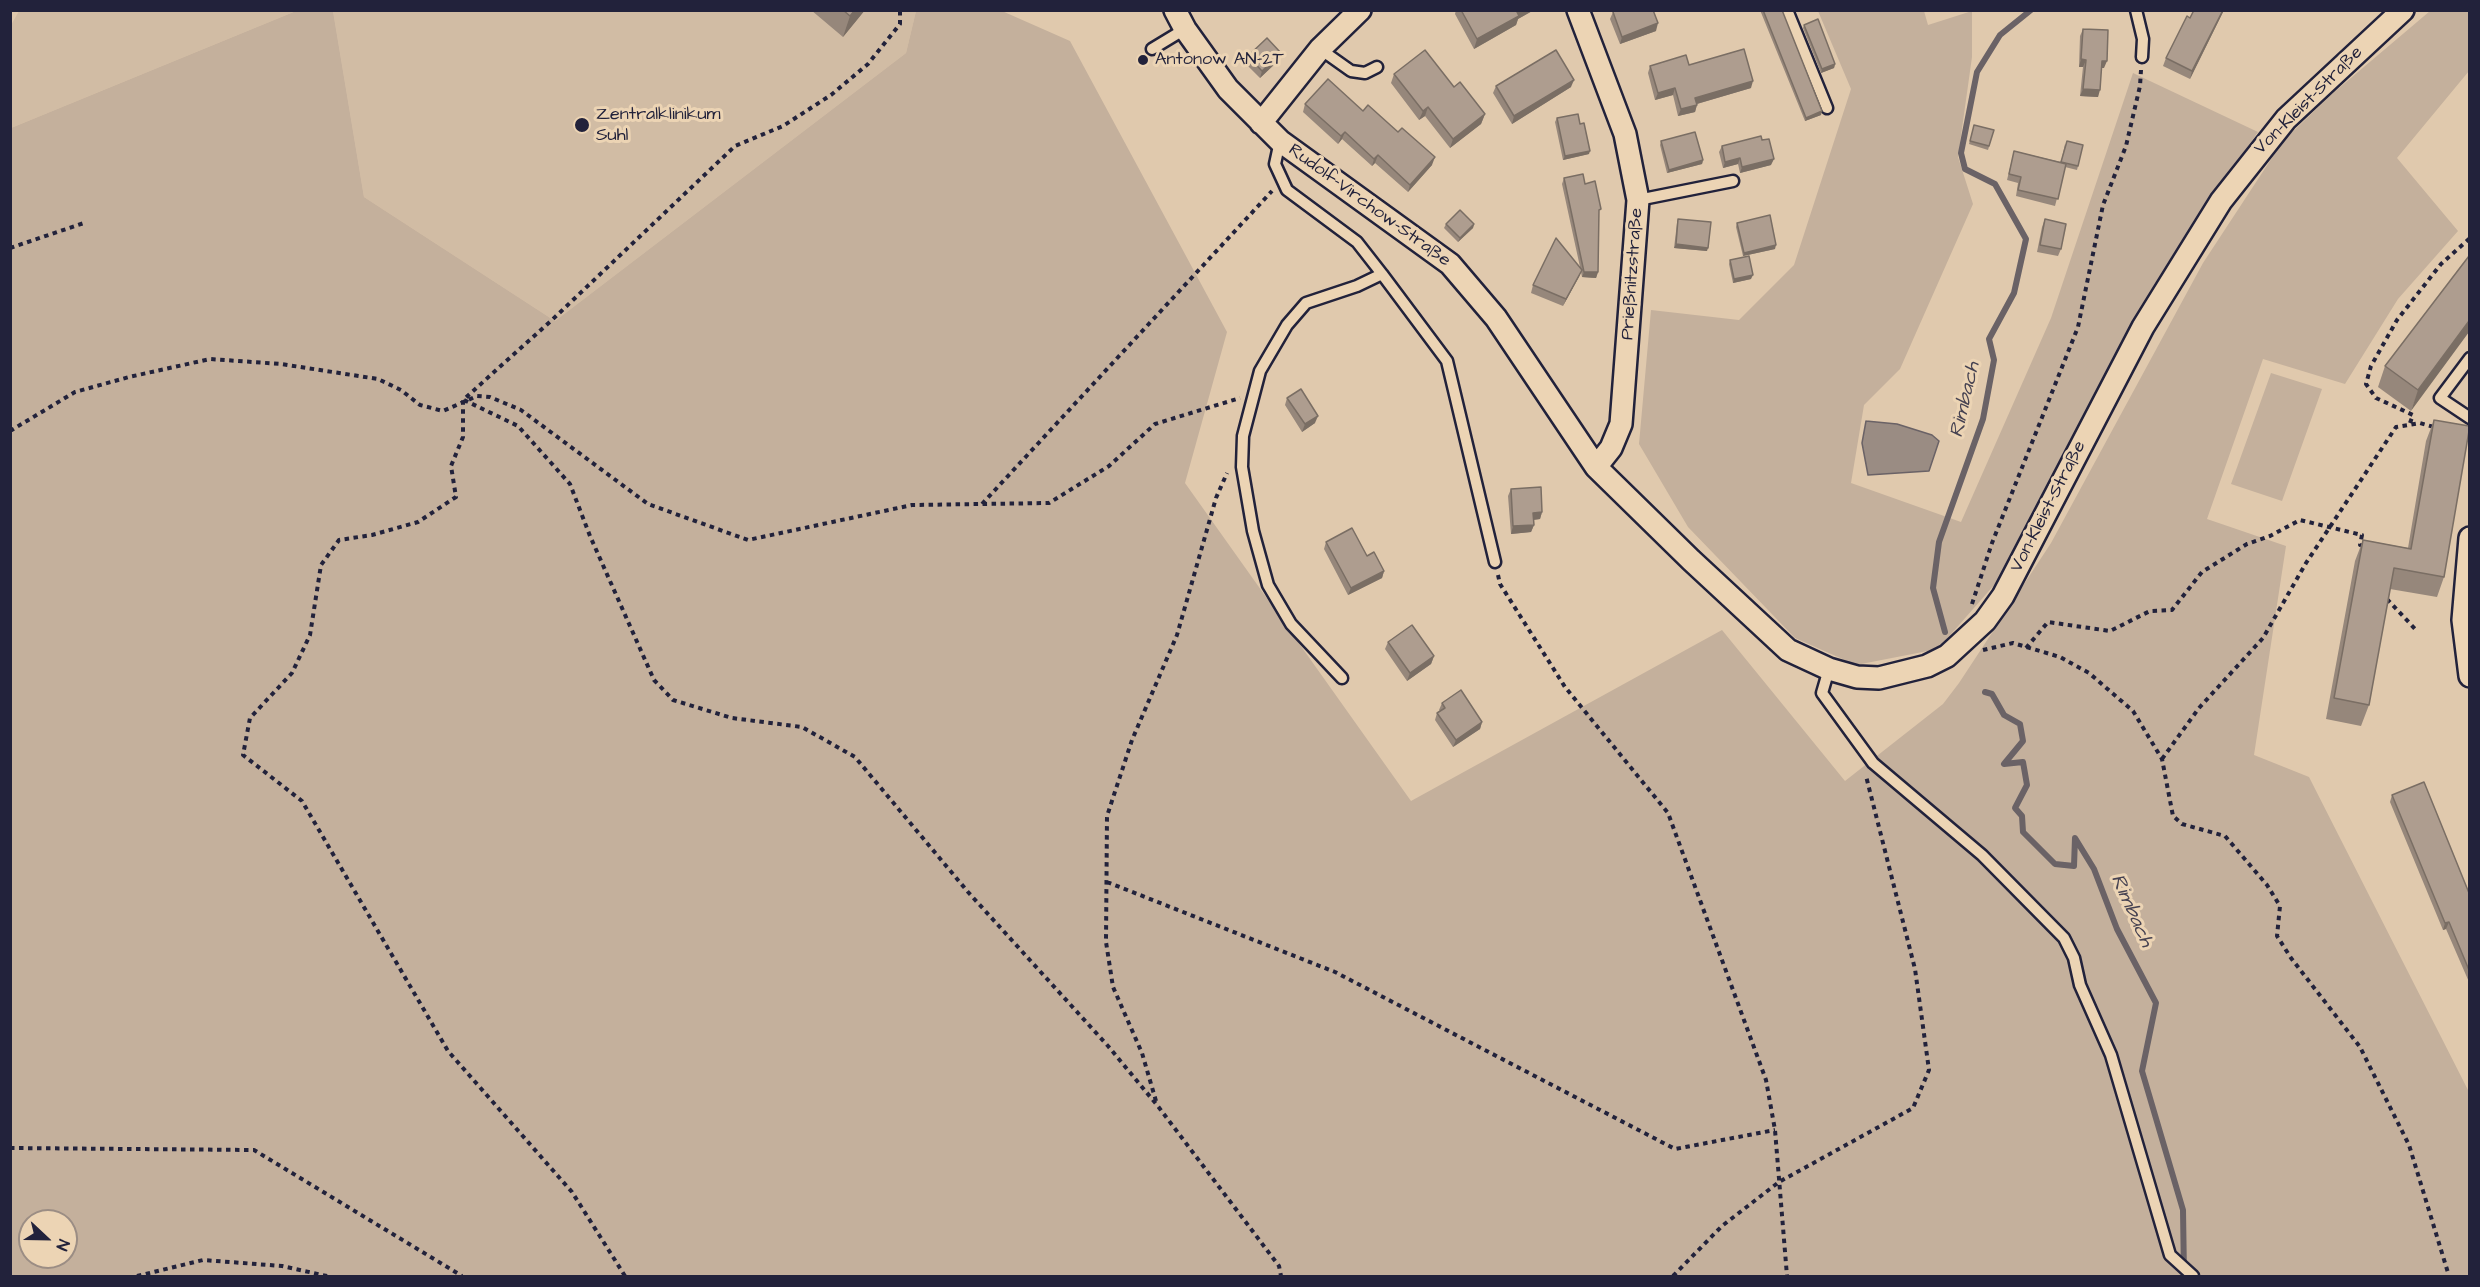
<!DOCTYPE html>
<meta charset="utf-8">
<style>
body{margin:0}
#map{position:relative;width:2480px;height:1287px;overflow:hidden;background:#e0c9ad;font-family:"Architects Daughter",sans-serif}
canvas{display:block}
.frame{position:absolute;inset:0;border:12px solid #22223b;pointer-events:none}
.north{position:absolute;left:18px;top:1209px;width:60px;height:60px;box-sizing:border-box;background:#ecd4b4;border:2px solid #9b8d84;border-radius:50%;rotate:112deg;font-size:16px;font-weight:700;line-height:24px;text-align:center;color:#22223b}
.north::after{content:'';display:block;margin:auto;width:21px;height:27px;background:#22223b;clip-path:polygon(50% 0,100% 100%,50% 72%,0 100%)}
</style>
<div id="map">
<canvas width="2480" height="1287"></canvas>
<div class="frame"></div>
<div class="north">N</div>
</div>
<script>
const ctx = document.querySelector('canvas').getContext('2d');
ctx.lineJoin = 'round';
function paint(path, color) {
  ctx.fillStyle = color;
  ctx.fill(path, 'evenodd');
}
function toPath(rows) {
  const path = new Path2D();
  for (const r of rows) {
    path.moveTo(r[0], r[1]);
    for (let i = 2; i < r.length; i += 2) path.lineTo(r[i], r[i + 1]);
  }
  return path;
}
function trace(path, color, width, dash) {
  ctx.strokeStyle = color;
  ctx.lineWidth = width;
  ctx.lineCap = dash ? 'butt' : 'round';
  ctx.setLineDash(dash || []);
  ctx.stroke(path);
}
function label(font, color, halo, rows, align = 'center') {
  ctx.font = font + ' "Architects Daughter",sans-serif';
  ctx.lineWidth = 6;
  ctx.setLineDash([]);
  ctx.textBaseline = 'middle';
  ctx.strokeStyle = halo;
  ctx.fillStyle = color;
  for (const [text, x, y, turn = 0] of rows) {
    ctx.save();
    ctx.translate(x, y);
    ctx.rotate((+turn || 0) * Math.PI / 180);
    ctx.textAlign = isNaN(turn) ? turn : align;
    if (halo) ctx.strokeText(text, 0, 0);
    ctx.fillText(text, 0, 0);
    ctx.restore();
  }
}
const built = toPath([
 [19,11,296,11,11,128,10,27],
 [333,11,916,11,906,53,555,321,364,197]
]);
const green = toPath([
 [296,11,333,11,364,197,555,321,906,53,916,11,1002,11,1070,41,1227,332,1185,483,1411,801,1722,630,1845,781,1943,704,1959,683,2051,543,2203,263,2283,141,2332,94,2430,11,2469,11,2469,71,2397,158,2458,231,2398,299,2345,384,2263,359,2207,519,2286,546,2254,755,2309,777,2469,1092,2469,1276,11,1276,11,128],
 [30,1221,66,1221,66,1257,30,1257],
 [1818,11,1924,11,1928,25,1972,11,1972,57,1958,157,1973,204,1900,369,1864,405,1851,483,1961,522,2051,318,2133,73,2258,132,2184,240,2002,576,1938,649,1856,665,1795,638,1688,527,1639,444,1651,310,1739,320,1794,265,1851,89],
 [2271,373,2322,389,2282,501,2231,484]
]);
const water = toPath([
 [1866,421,1897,424,1932,435,1939,441,1929,471,1868,475,1862,443,1866,421]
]);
const stream = toPath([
 [1945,632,1933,588,1939,542,1983,419,1994,360,1989,339,2014,293,2026,239,1995,184,1965,169,1961,153,1977,72,2000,35,2031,10],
 [1985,692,1992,694,2004,715,2020,724,2023,741,2004,764,2023,762,2027,785,2015,808,2022,816,2023,832,2055,864,2074,866,2075,838,2094,869,2117,929,2156,1003,2142,1071,2183,1210,2184,1276]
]);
const path = toPath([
 [10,248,84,223],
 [464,400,518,426,570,484,590,536,654,680,673,700,732,718,802,727,855,757,968,892,1108,1046,1157,1105,1279,1266,1281,1276],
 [2410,423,2413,415,2376,398,2366,384,2371,366,2397,320,2441,264,2470,238],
 [10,431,75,392,129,377,210,359,281,364,378,379,401,390,420,405,443,411,477,396,490,397,521,410,648,504,748,540,912,505,1049,503,1109,466,1155,424,1240,398],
 [982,504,1272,191],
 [1498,575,1500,584,1565,687,1668,813,1766,1080,1775,1130,1787,1276],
 [2387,599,2417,631],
 [1972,604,1992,543,2078,327,2103,205,2126,146,2140,86,2141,70],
 [2026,648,2048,622,2110,631,2150,611,2172,610,2202,572,2247,544,2270,536,2300,520,2362,535,2360,545,2365,546],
 [1983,650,2013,643,2060,657,2089,673,2133,711,2162,759,2173,816,2182,824,2225,836,2267,885,2280,906,2277,936,2291,958,2360,1047,2409,1145,2449,1276],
 [2162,759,2199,708,2263,638,2306,563,2396,427,2420,423,2434,427],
 [1107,882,1335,972,1675,1149,1775,1130],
 [1156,1101,1142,1053,1113,987,1106,942,1107,816,1132,740,1177,635,1216,498,1227,473],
 [10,1148,254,1150,462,1276],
 [137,1276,203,1260,282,1266,327,1276],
 [625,1276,572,1192,448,1051,302,801,243,755,250,718,292,673,310,635,321,565,339,540,372,535,418,522,456,497,451,466,463,437,463,400,553,319,735,146,783,126,831,95,868,64,900,24,900,10],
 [1673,1276,1722,1226,1779,1182,1913,1108,1929,1070,1915,969,1866,776]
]);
const service = toPath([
 [1787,10,1827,108],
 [2136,10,2143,39,2142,57],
 [1152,49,1185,29],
 [1320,49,1351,71,1365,73,1377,67],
 [1280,141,1275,164,1287,190,1357,242,1382,274,1357,286,1306,303,1287,325,1260,371,1243,436,1242,467,1253,531,1268,585,1291,624,1342,678],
 [1638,200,1733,181],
 [1382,274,1447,361,1495,562],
 [2470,358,2440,398,2470,418],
 [1829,669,1822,693,1873,763,1982,855,2064,938,2074,958,2080,985,2111,1055,2170,1255,2193,1276]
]);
const minor = toPath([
 [1175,10,1185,29,1228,89,1280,141,1450,264,1496,318,1596,467,1691,560,1788,650,1829,669,1857,677,1879,678,1927,666,1947,656,1985,621,2003,596,2143,327,2221,201,2286,119,2403,10],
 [1578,10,1625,134,1638,200,1621,424,1611,448,1596,467],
 [1261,123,1320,49,1360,10],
 [2470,538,2463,620,2470,676]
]);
const wall = toPath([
 [811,10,865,10,843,37],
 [1456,10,1534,10,1518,19,1516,25,1474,49,1455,14],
 [1760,10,1782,10,1821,115,1805,121],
 [2194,10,2224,10,2190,79,2163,66,2166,58],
 [1613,12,1656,31,1620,44,1610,19],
 [1804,25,1835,64,1834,68,1821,73,1803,28],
 [2083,29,2104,68,2101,68,2098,97,2080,96,2083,67,2079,67,2080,36],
 [1248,56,1278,61,1260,78,1245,63],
 [1689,65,1751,88,1697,104,1695,112,1678,116,1673,95,1655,100,1648,73,1650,66],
 [1394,74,1454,87,1485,114,1481,124,1450,148,1425,116,1419,120,1391,83],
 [1496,86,1571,87,1512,124,1493,93],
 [1305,104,1363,111,1432,165,1408,192,1375,163,1372,166,1342,139,1338,144,1303,112],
 [1557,118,1580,124,1589,154,1563,160,1555,122],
 [1974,125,1994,130,1988,150,1969,144],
 [1661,141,1703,160,1702,164,1667,173,1660,145],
 [2065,144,2078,166,2077,170,2065,167,2055,206,2016,196,2018,183,2007,180,2014,151,2061,162],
 [1722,146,1771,165,1740,173,1738,164,1723,168,1719,152],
 [1564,178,1585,184,1599,215,1598,272,1596,278,1582,277,1581,272,1563,306,1531,293,1533,285,1580,267,1562,184],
 [1678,219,1707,251,1674,248,1677,223],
 [2045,219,2061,249,2058,256,2037,252,2042,227],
 [1737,223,1775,249,1743,256,1736,227],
 [1446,224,1474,224,1473,228,1458,242,1444,228],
 [2469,256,2411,411,2378,387,2385,366],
 [1730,260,1751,279,1733,283,1729,264],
 [1287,398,1315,423,1302,432,1285,405],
 [2434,420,2444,577,2437,597,2390,589,2369,705,2361,726,2326,719,2355,561,2363,540,2408,548,2426,441],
 [1511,489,1542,512,1540,519,1534,520,1534,525,1531,532,1511,534,1508,496],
 [1326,542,1367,556,1384,571,1382,578,1348,595,1324,549],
 [1388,642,1434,656,1431,664,1407,681,1385,649],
 [1442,703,1482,722,1480,729,1453,747,1435,720,1437,713,1440,711,1439,710],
 [2392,795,2469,893,2469,982,2446,929,2443,930,2390,802]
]);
const shadedWall = toPath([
 [855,10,865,10,843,37,850,16],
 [1520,10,1534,10,1518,19,1516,25,1474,49,1477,39],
 [2223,10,2224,10,2190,79,2192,71],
 [1658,23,1656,31,1620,44,1622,37],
 [1281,53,1278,61,1260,78,1262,71],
 [2081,59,2086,60,2083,67,2079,67],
 [2102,61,2107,61,2104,68,2099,68],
 [1835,64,1834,68,1821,73,1822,69],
 [1574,80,1571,87,1512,124,1514,116],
 [1753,81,1751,88,1693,105,1695,98],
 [1675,88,1673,95,1655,100,1658,93],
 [2083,89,2100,90,2098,97,2080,96],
 [1697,105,1695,112,1678,116,1681,109],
 [1428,107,1425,116,1419,120,1423,111],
 [1822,111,1821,115,1805,121,1806,118],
 [1485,114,1481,124,1450,148,1453,139],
 [1345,132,1342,139,1338,144,1341,136],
 [1590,151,1589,154,1563,160,1565,156],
 [1378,155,1375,163,1372,166,1374,159],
 [1435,157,1432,165,1408,192,1410,185],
 [1740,158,1738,164,1723,168,1725,162],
 [1774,159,1771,165,1740,173,1742,167],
 [1703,160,1702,164,1667,173,1669,170],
 [1474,224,1473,228,1458,242,1460,238],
 [1676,244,1708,248,1707,251,1674,248],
 [1776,245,1775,249,1743,256,1744,253],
 [1582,270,1579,277,1563,306,1566,299],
 [1584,272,1598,272,1596,278,1582,277],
 [1753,275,1751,279,1733,283,1734,279],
 [2469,321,2469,332,2411,411,2418,390],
 [1318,416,1315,423,1302,432,1305,424],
 [1542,512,1540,519,1531,520,1533,513],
 [1534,525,1531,532,1511,534,1513,526],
 [1384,571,1382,578,1348,595,1351,588],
 [1434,656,1431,664,1407,681,1410,673],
 [1482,722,1480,729,1453,747,1456,740],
 [2449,922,2446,929,2443,930,2445,923]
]);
const building = toPath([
 [843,10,855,10,850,16,843,10],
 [1461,10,1520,10,1517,12,1519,16,1477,39,1461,10],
 [1615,10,1653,10,1658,23,1622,37,1613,12,1615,10],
 [1763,10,1782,10,1822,111,1806,118,1763,10],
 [2194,10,2223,10,2192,71,2166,58,2187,16,2190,18,2194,10],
 [1818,19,1835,64,1822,69,1804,25,1818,19],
 [2083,29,2108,30,2107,61,2102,61,2100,90,2083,89,2086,60,2081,59,2083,29],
 [1267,38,1281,53,1262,71,1248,56,1267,38],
 [1744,49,1753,81,1695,98,1697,105,1681,109,1675,88,1658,93,1650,66,1686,55,1689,65,1744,49],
 [1425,50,1454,87,1460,82,1485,114,1453,139,1428,107,1423,111,1394,74,1425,50],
 [1556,50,1574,80,1514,116,1496,86,1556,50],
 [1328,79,1363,111,1368,105,1398,132,1402,128,1435,157,1410,185,1378,155,1374,159,1345,132,1341,136,1305,104,1328,79],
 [1578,114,1580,124,1584,123,1590,151,1565,156,1557,118,1578,114],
 [1974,125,1994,130,1989,146,1970,141,1974,125],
 [1695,132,1703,160,1669,170,1661,141,1695,132],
 [1761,136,1762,140,1769,139,1774,159,1742,167,1740,158,1725,162,1722,146,1761,136],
 [2067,141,2083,145,2078,166,2061,162,2067,141],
 [2014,151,2066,164,2058,199,2018,190,2021,177,2009,174,2014,151],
 [1583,174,1585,184,1595,181,1601,209,1599,210,1598,272,1584,272,1564,178,1583,174],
 [1460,210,1474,224,1460,238,1446,224,1460,210],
 [1770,215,1776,245,1744,253,1737,223,1770,215],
 [1678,219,1711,222,1708,248,1676,244,1678,219],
 [2045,219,2066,224,2061,249,2040,245,2045,219],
 [1556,238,1582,270,1566,299,1533,285,1556,238],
 [1749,256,1753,275,1734,279,1730,260,1749,256],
 [2469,256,2469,321,2418,390,2385,366,2469,256],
 [1301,389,1318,416,1305,424,1287,398,1301,389],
 [2434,420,2469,426,2469,431,2444,577,2394,568,2369,705,2334,698,2363,540,2411,549,2434,420],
 [1541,487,1542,512,1533,513,1534,525,1513,526,1511,489,1541,487],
 [1352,528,1367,556,1374,552,1384,571,1351,588,1326,542,1352,528],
 [1412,625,1434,656,1410,673,1388,642,1412,625],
 [1461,690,1482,722,1456,740,1437,713,1445,708,1442,703,1461,690],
 [2424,782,2469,893,2469,970,2449,922,2445,923,2392,795,2424,782]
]);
const markers = [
 [1143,60,6,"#22223b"],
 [582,125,8,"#22223b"]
];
const poiNames = [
 ["Antonow AN-2T",1155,60],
 ["Zentralklinikum",596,115],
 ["Suhl",596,136]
];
const streetNames = [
 ["Von-Kleist-Straße",2309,101,-45],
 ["Rudolf-Virchow-Straße",1369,206,36],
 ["Prießnitzstraße",1633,274,-86],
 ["Von-Kleist-Straße",2049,507,-63]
];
const waterNames = [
 ["Rimbach",1966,400,-77],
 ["Rimbach",2131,911,66]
];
paint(built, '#d1bca4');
paint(green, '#c4b09c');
paint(water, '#9a8c83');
trace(water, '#6a6266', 1.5);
trace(stream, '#6a6266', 6);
trace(service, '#22223b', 15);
trace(minor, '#22223b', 26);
trace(path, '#22223b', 4, [4.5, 4.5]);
trace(service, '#ecd4b4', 10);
trace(minor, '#ecd4b4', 21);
paint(wall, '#96877b');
paint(shadedWall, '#7a6e64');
paint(building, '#ae9d8f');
trace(building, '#7a6e64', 1.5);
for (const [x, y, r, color] of markers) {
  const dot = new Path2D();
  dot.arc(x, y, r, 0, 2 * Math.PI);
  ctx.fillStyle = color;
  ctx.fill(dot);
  trace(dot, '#ecd4b4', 2);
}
label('18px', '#22223b', '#ecd4b4', poiNames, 'left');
label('18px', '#22223b', '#ecd4b4', streetNames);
label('italic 20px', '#464251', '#ecd4b4', waterNames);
</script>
